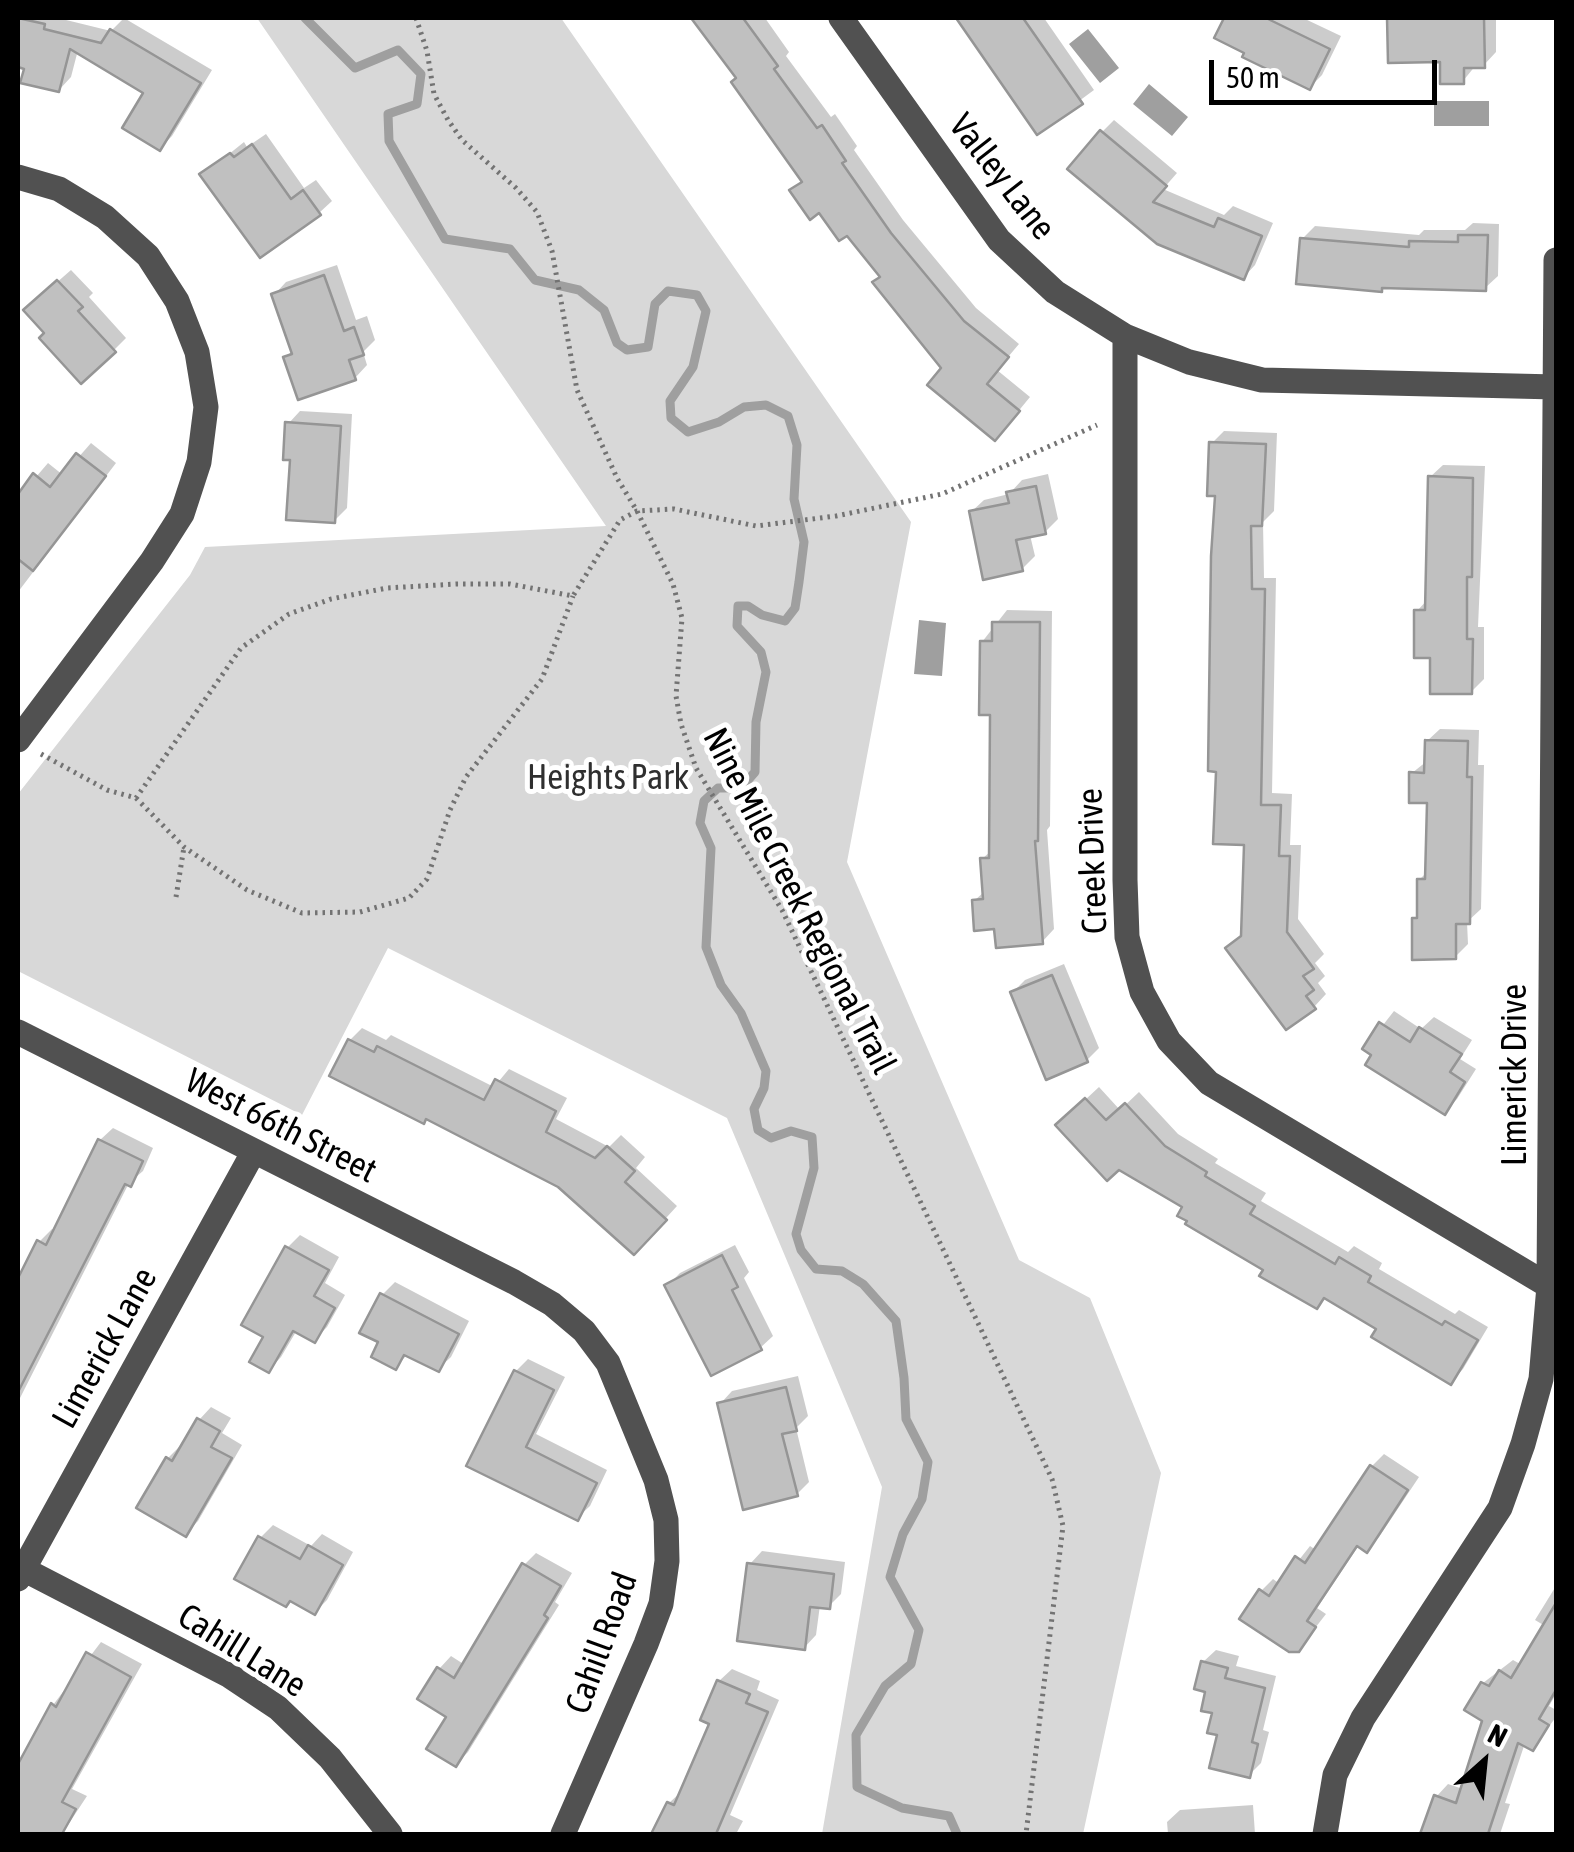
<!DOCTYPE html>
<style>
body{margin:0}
#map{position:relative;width:1574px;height:1852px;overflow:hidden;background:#fff;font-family:"Asap Condensed",sans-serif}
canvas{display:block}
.frame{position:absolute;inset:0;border:20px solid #000;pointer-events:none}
.north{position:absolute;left:1434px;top:1712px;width:100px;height:100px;-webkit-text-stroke:8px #fff;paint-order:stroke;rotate:27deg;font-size:28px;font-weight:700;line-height:40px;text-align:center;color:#000}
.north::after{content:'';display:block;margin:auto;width:35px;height:45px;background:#000;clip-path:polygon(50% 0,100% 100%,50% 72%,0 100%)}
.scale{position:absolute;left:1209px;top:60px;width:228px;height:45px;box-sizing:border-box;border:5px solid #000;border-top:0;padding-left:12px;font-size:30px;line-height:35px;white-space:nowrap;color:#000;-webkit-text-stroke:8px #fff;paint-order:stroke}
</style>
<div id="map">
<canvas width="1574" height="1852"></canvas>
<div class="frame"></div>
<div class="north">N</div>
<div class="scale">50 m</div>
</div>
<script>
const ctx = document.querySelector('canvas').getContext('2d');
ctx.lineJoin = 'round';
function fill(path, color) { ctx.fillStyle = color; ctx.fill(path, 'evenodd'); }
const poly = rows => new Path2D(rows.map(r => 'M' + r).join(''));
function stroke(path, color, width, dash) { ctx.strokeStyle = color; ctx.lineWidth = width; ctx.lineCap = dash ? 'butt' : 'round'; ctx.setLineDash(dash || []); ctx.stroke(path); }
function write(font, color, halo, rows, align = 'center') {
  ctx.font = font + ' "Asap Condensed",sans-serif'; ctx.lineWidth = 10; ctx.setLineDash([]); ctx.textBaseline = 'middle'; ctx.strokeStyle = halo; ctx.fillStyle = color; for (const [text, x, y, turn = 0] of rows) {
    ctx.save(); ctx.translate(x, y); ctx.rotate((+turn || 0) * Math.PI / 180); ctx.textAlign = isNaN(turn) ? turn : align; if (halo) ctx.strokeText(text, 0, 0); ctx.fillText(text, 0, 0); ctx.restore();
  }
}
fill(poly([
 [257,18,561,18,911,522,847,862,1019,1260,1090,1298,1161,1473,1083,1834,822,1834,882,1487,727,1118,388,948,302,1115,18,971,18,794,190,575,205,547,606,526]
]), '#d8d8d8');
fill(poly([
 [1088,29,1119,68,1100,83,1069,44],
 [1149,84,1188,117,1172,136,1133,104],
 [1434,101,1489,101,1489,126,1434,126],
 [919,620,946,623,942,676,914,674]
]), '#9f9f9f');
fill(poly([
 [18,18,58,18,111,31,124,18,212,70,172,136,160,148,146,92,78,50,71,77,59,90,27,67,18,64],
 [695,18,765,18,789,52,786,56,831,117,835,114,857,146,854,150,903,220,976,308,1019,344,997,370,1030,397,1007,425,945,368,882,276,847,233,793,191,803,180,739,78],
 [959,18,1044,18,1094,90,1037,132],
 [1227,18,1303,18,1341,36,1322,75,1310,87,1218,37],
 [1390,18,1496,18,1496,52,1484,65,1476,65,1463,81,1442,60],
 [1114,120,1177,173,1163,189,1224,215,1233,206,1273,223,1255,265,1243,278,1158,242,1102,132],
 [266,134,304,188,316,180,332,201,319,213,203,175,244,142,247,147],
 [1473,223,1499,224,1498,276,1485,288,1384,286,1381,289,1302,239,1315,226,1419,235,1424,230,1465,230],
 [337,265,356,320,367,316,375,340,363,352,367,365,355,378,286,357,293,350,274,295,286,282],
 [71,270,93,293,89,297,126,338,114,350,48,333,39,298],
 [300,411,352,414,347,508,334,521,288,424],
 [1224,431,1277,433,1274,511,1263,522,1264,578,1276,578,1272,793,1292,794,1290,845,1301,845,1298,919,1324,954,1315,963,1325,976,1318,983,1326,994,1314,1007,1228,948,1244,933,1247,843,1212,443],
 [91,443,116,463,18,592,18,498,48,463,63,475],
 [1443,465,1485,466,1478,627,1484,627,1484,679,1471,692,1433,656,1417,611,1428,599,1430,477],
 [1048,474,1058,519,1045,532,1030,535,1035,556,1022,569,971,512,984,500,1009,494,1022,480],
 [1007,610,1052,611,1050,826,1047,830,1054,929,1042,942,996,927,974,901,985,891,982,859,992,850,992,713,982,642],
 [1440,729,1479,730,1478,765,1484,765,1481,909,1467,922,1468,944,1455,957,1414,919,1419,914,1419,880,1428,871,1430,801,1412,773,1427,761,1427,741],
 [1064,964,1099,1048,1087,1060,1013,992,1025,980],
 [1394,1011,1421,1029,1434,1017,1472,1040,1460,1059,1476,1069,1457,1099,1444,1112,1365,1048],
 [362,1028,386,1040,391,1035,494,1087,509,1069,567,1098,556,1119,609,1147,621,1135,645,1157,636,1168,677,1206,646,1240,560,1185,350,1040],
 [1099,1087,1120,1110,1139,1092,1178,1134,1218,1159,1215,1163,1266,1193,1261,1201,1348,1252,1354,1246,1382,1263,1379,1269,1455,1314,1459,1310,1488,1327,1463,1369,1451,1382,1379,1328,1327,1296,1317,1306,1266,1269,1071,1113],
 [113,1128,153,1148,143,1171,129,1183,18,1402,18,1284,39,1242,52,1229,56,1232,100,1140],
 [300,1235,339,1257,325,1283,345,1295,327,1327,314,1340,297,1330,281,1357,269,1370,266,1336,287,1248],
 [735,1245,749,1272,744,1278,773,1336,760,1348,668,1285,680,1273],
 [395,1282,469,1321,451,1357,438,1369,408,1354,395,1367,381,1341,382,1295],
 [528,1359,565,1377,536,1434,607,1470,590,1506,577,1518,470,1465,516,1371],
 [798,1376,808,1416,796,1428,809,1482,797,1494,720,1404,732,1391],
 [211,1407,231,1418,222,1433,242,1445,198,1521,185,1534,168,1458,180,1446,183,1448,199,1420],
 [1384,1454,1419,1477,1379,1537,1367,1549,1359,1545,1317,1608,1326,1614,1298,1650,1261,1591,1273,1579,1280,1584,1310,1546,1316,1550,1372,1466],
 [273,1525,311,1546,322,1534,353,1552,327,1600,315,1612,260,1538],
 [762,1551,845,1562,841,1594,829,1606,820,1605,816,1635,804,1648,750,1564],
 [536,1553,572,1573,555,1602,559,1605,468,1752,456,1764,439,1669,451,1656,465,1665,524,1565],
 [1556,1586,1556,1694,1549,1706,1556,1710,1556,1717,1533,1748,1525,1743,1505,1803,1510,1804,1500,1834,1424,1833,1436,1797,1448,1784,1463,1789,1485,1720,1483,1683,1513,1660,1522,1665,1545,1626,1535,1620],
 [101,1642,142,1664,72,1789,87,1796,62,1834,44,1832,41,1834,18,1834,18,1758,22,1761,53,1705],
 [1216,1650,1239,1656,1236,1666,1276,1676,1263,1730,1269,1732,1261,1763,1249,1775,1220,1734,1203,1662],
 [732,1669,760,1681,757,1690,779,1700,730,1815,743,1821,736,1834,654,1834,669,1803,682,1791,712,1723,719,1681],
 [1253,1805,1255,1834,1168,1834,1167,1822,1180,1810]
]), '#0003');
stroke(poly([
 [305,18,355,68,398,50,421,74,417,104,388,114,389,141,445,239,510,249,535,280,579,290,604,310,617,343,627,350,648,347,655,304,668,291,697,295,706,311,693,367,670,401,671,418,688,432,719,422,744,407,766,405,788,416,797,445,794,499,804,542,799,582,795,608,785,621,762,615,748,606,738,606,737,626,761,652,766,672,756,722,755,772,741,788,718,788,704,801,700,823,711,848,706,947,721,985,741,1013,766,1071,764,1088,754,1109,758,1130,771,1138,791,1131,812,1137,814,1168,796,1234,801,1250,816,1269,842,1271,863,1284,896,1321,904,1378,906,1419,928,1462,922,1499,903,1534,890,1577,919,1630,911,1664,885,1686,856,1735,857,1787,902,1808,949,1816,957,1834]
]), '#9f9f9f', 9);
const building = poly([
 [18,18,45,24,44,29,101,43,110,29,201,83,160,151,122,128,143,93,70,49,59,92,20,83,24,69,18,67,18,18],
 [691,18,743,18,778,66,774,69,817,128,822,125,846,161,842,163,891,233,964,321,1009,357,987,384,1020,411,995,441,927,385,941,368,872,282,880,277,847,236,839,241,819,213,810,220,789,190,802,182,731,82,736,78,691,18],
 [956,18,1023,18,1083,104,1037,135,956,18],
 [1224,18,1266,18,1330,49,1310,90,1242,57,1244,53,1214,38,1224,18],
 [1387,18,1484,18,1485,68,1464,68,1464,84,1440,84,1440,62,1388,63,1387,18],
 [1100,130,1167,186,1153,202,1214,227,1218,218,1262,236,1244,280,1157,244,1067,169,1100,130],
 [252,144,291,199,303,190,321,215,260,258,199,174,230,153,234,157,252,144],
 [1458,235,1488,235,1486,291,1382,288,1382,292,1296,284,1300,238,1409,247,1409,241,1458,242,1458,235],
 [324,275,344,331,354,327,364,355,349,360,356,380,298,400,283,357,292,354,271,294,324,275],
 [57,280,83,307,78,311,116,352,81,384,39,338,44,333,23,310,57,280],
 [285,422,341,426,335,523,286,520,290,460,283,460,285,422],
 [1209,442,1266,444,1262,526,1251,526,1252,589,1265,589,1261,805,1281,805,1279,856,1290,856,1287,932,1314,969,1303,976,1314,990,1306,996,1316,1009,1286,1030,1225,948,1241,936,1244,845,1213,844,1216,772,1208,771,1211,556,1215,496,1207,496,1209,442],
 [76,453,106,476,33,571,18,559,18,494,33,473,50,487,76,453],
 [1428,476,1473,478,1472,577,1467,577,1467,639,1473,639,1472,694,1430,694,1430,658,1414,658,1414,610,1425,610,1428,476],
 [1036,486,1046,534,1016,540,1023,571,983,580,969,511,1009,503,1006,492,1036,486],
 [992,622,1040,622,1038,841,1035,841,1043,944,996,948,994,929,974,931,972,900,983,899,980,858,989,858,990,715,979,715,980,641,992,641,992,622],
 [1425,740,1468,741,1467,777,1472,777,1470,924,1456,924,1456,959,1412,960,1412,918,1417,918,1417,879,1425,879,1427,803,1409,803,1409,772,1424,773,1425,740],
 [1052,975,1088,1062,1046,1080,1010,992,1052,975],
 [1379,1022,1410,1042,1419,1027,1462,1054,1450,1072,1465,1082,1445,1115,1365,1065,1371,1055,1362,1049,1379,1022],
 [348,1039,374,1052,377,1046,484,1100,495,1079,556,1111,546,1132,595,1158,607,1146,635,1171,625,1182,667,1220,634,1255,558,1187,426,1119,424,1124,329,1076,348,1039],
 [1085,1098,1106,1120,1125,1103,1165,1146,1207,1172,1205,1176,1255,1206,1250,1214,1335,1264,1339,1257,1371,1276,1368,1282,1442,1325,1445,1321,1478,1340,1451,1385,1371,1337,1376,1329,1324,1298,1317,1309,1259,1276,1263,1270,1185,1224,1187,1221,1177,1216,1182,1207,1119,1170,1107,1181,1055,1125,1085,1098],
 [98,1139,143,1161,131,1187,125,1184,18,1392,18,1278,37,1240,46,1245,98,1139],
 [285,1246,329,1270,314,1296,335,1308,315,1343,293,1331,269,1373,249,1362,263,1337,241,1325,285,1246],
 [722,1255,738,1287,732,1290,762,1350,711,1376,664,1285,722,1255],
 [380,1293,459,1334,439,1372,404,1355,396,1370,371,1357,378,1342,359,1333,380,1293],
 [514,1370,554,1390,526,1447,597,1483,578,1521,466,1466,514,1370],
 [786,1387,797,1431,782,1434,798,1496,743,1510,717,1403,786,1387],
 [197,1418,220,1431,211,1447,232,1458,186,1537,136,1508,166,1457,172,1461,197,1418],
 [1370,1465,1408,1490,1367,1553,1357,1546,1307,1621,1316,1627,1299,1652,1289,1652,1239,1619,1259,1589,1269,1596,1295,1556,1305,1563,1370,1465],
 [258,1536,300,1559,308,1545,343,1565,315,1615,290,1601,286,1607,234,1579,258,1536],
 [522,1563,561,1586,544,1615,548,1618,456,1767,426,1749,446,1717,417,1699,437,1667,454,1678,522,1563],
 [747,1563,834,1574,830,1609,810,1607,805,1650,737,1641,747,1563],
 [1556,1603,1556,1690,1539,1719,1549,1725,1533,1751,1518,1743,1488,1834,1420,1834,1434,1795,1456,1803,1482,1721,1464,1710,1481,1682,1489,1686,1499,1670,1511,1678,1556,1603],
 [86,1652,131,1677,62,1802,76,1809,62,1834,18,1834,18,1764,51,1703,56,1707,86,1652],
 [1201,1661,1228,1668,1225,1678,1265,1688,1252,1742,1258,1744,1250,1778,1209,1768,1217,1735,1207,1733,1212,1713,1201,1711,1205,1692,1194,1689,1201,1661],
 [717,1680,750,1694,746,1703,768,1712,716,1834,651,1834,667,1802,674,1805,709,1724,700,1720,717,1680]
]);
fill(building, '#c0c0c0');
stroke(building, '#959595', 2.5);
stroke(poly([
 [416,18,427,51,434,94,448,120,462,140,516,188,537,212,552,251,577,390,617,478,637,511,673,584,682,618,676,696,681,724,696,768,782,910,1052,1479,1063,1526,1026,1834],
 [41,754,107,790,136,798,241,648,289,614,331,599,387,588,456,584,510,584,573,596,620,520,637,511,674,509,756,526,836,516,942,494,1097,425],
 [136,798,184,847,247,890,302,913,360,912,409,898,427,879,450,810,466,777,542,679,573,596],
 [176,897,184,847]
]), '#737373', 5, [2.5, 5]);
stroke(poly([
 [841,18,999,240,1055,292,1125,336,1189,362,1262,380,1556,387],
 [18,177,59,189,105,217,148,256,177,301,197,352,206,407,199,462,182,514,152,561,18,740],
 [1125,336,1125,880,1127,937,1142,992,1169,1041,1209,1083,1549,1286],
 [18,1032,514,1282,552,1304,584,1331,608,1363,656,1480,666,1520,667,1561,661,1604,646,1644,563,1834],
 [23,1569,230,1676,278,1708,330,1758,390,1834],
 [18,1579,254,1151],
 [1325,1834,1335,1775,1363,1718,1500,1508,1523,1444,1541,1379,1549,1286,1556,260]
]), '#515151', 25);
write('35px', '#000', '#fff', [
 ["Valley Lane",1002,177,52],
 ["Creek Drive",1093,861,-92],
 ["Nine Mile Creek Regional Trail",799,901,63],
 ["Limerick Drive",1515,1075,-90],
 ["West 66th Street",281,1126,27],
 ["Limerick Lane",105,1348,-61],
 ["Cahill Road",602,1643,-70],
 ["Cahill Lane",242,1651,32]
]);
write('35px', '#2f2f2f', '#fff', [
 ["Heights Park",608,778]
]);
</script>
